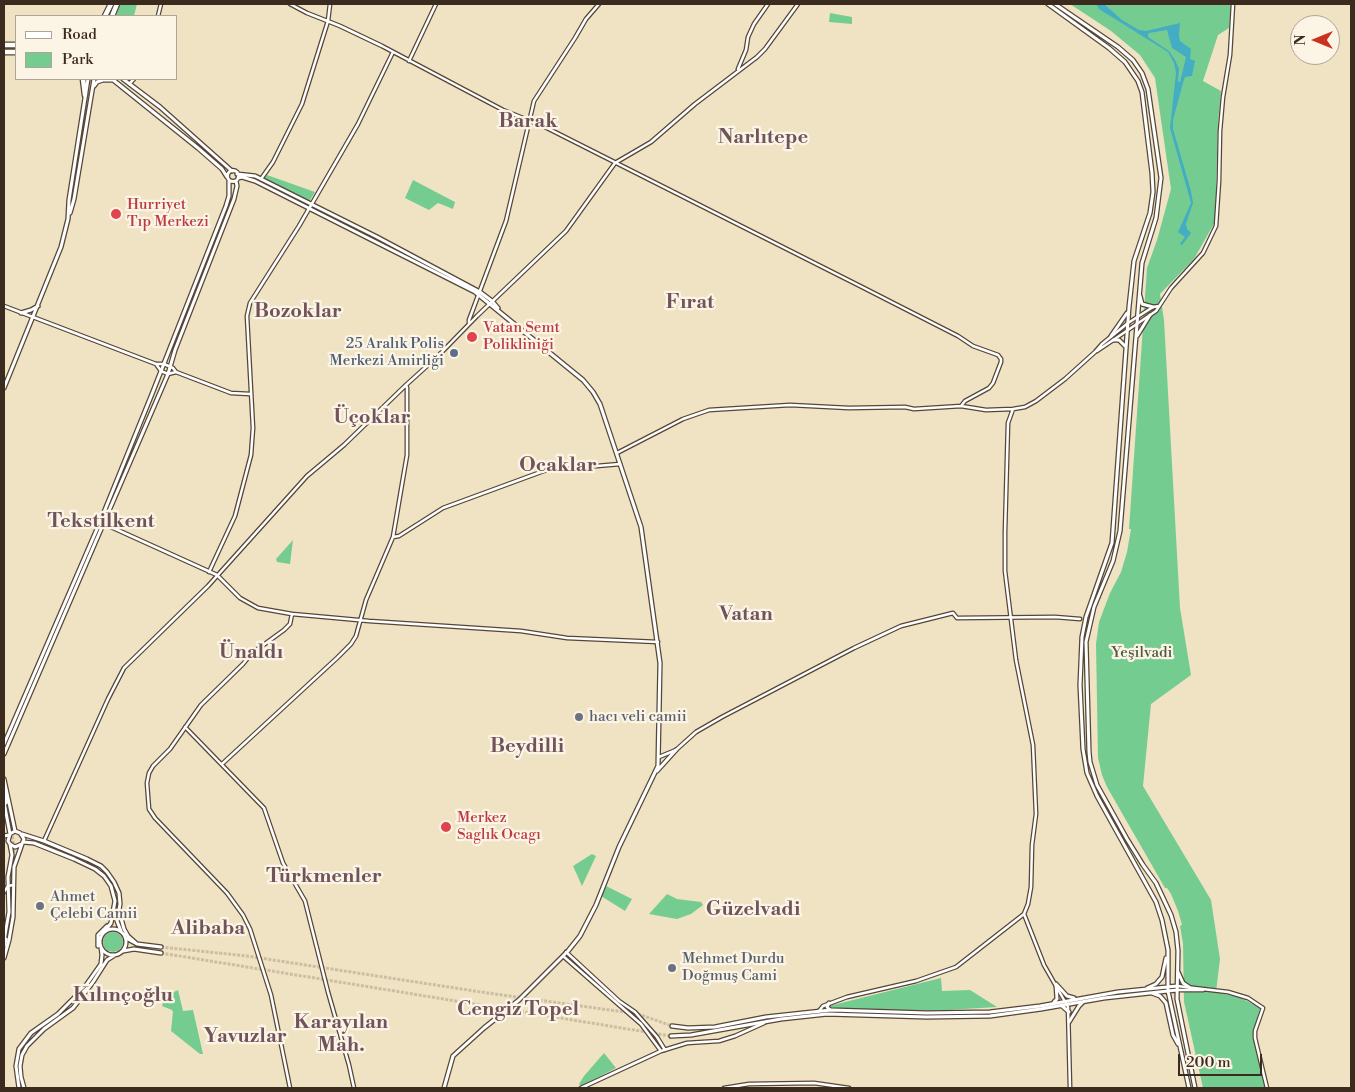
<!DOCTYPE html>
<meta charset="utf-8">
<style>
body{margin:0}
#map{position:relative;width:1355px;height:1092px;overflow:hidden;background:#efe3c4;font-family:"Libre Bodoni",serif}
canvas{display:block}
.frame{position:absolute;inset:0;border:5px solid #3b2a1e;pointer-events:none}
.legend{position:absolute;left:15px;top:15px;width:162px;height:65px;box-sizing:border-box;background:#fcf5e5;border:1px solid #afa495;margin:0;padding:6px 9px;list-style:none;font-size:15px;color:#3b2a1e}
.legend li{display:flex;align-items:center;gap:10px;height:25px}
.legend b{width:25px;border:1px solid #afa495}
.north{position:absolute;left:1290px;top:15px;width:50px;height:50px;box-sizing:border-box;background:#fcf5e5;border:1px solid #afa495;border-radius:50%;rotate:270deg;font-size:14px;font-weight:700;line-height:20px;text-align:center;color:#3b2a1e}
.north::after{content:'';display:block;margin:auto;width:18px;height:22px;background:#c8321e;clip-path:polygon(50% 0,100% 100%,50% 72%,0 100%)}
.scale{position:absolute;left:1178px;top:1054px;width:84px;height:22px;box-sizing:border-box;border:2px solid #3b2a1e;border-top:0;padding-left:6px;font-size:15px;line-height:18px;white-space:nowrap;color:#3b2a1e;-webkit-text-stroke:4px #fcf5e5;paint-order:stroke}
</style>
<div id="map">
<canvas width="1355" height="1092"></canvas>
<div class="frame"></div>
<ul class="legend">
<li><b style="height:6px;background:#fff"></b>Road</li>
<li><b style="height:14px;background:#75cc91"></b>Park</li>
</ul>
<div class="north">N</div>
<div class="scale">200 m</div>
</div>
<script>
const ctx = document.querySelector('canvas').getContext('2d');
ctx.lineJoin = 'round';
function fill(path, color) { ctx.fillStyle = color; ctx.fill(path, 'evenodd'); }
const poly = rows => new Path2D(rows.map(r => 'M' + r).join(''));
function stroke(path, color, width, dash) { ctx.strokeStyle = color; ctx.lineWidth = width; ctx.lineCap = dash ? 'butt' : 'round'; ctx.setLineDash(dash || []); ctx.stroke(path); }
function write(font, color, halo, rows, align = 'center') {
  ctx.font = font + ' "Libre Bodoni",serif'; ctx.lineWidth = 4.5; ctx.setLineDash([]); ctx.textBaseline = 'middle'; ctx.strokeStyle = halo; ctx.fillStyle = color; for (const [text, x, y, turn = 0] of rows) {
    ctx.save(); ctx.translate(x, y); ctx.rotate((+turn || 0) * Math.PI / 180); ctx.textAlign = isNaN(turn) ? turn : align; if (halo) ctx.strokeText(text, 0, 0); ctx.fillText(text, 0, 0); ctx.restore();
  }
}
fill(poly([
 [120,4,137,4,134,16,116,16],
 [1070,4,1231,4,1229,28,1218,35,1203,81,1221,91,1218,122,1215,222,1194,259,1160,294,1164,320,1180,608,1191,675,1151,704,1143,786,1211,900,1220,959,1216,992,1241,998,1260,1008,1253,1033,1266,1088,1203,1088,1184,1002,1183,944,1180,926,1182,925,1178,911,1171,894,1167,888,1165,888,1107,787,1102,775,1098,758,1096,644,1099,622,1110,593,1121,572,1127,552,1131,529,1129,529,1147,268,1157,240,1171,189,1155,78,1140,55,1111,31],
 [830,13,852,17,852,24,829,22],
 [267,175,315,192,309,202,263,179],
 [413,180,455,202,453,209,438,203,429,210,405,198],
 [293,540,290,564,277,562,276,559],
 [592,854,596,856,582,886,573,866],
 [606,886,632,899,625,911,601,896],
 [667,894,677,899,701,902,703,905,691,914,677,919,649,914],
 '103 942a10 10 0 1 1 20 0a10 10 0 1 1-20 0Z',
 [941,978,942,991,970,990,997,1007,931,1011,830,1008,829,1006],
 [178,990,183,1011,193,1010,203,1054,200,1054,171,1031,173,1012,172,1010,162,1006,164,1000,170,994],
 [604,1053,616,1068,581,1086,579,1084,584,1076]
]), '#75cc91');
fill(poly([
 [1096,4,1104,4,1122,20,1139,30,1146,31,1180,23,1179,35,1180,41,1191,49,1190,59,1195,61,1192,76,1185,77,1183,83,1173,120,1173,129,1191,191,1193,203,1186,224,1187,229,1191,233,1182,245,1180,244,1185,237,1178,232,1191,203,1170,128,1176,73,1174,63,1168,52,1099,9],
 [1167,30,1172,48,1186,57,1180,82,1178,81,1179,69,1175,60,1169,51,1148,37,1148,34,1149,33]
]), '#44adc3');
stroke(poly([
 [8,929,14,849,11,826],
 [161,947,247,956,481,992,638,1014,672,1026],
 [161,953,671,1036]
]), '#cbbea3', 3, [3, 1.5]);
const minor = poly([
 [290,4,307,13,340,26,382,46,503,110,545,127,862,287,958,336,973,346,998,355,1001,359,1001,362,993,383,989,388,965,401,961,406],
 [158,16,161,4],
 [409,61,436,4],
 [738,69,746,50,748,37,754,24,768,4],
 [130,83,134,79],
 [261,179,273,162,302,104,328,21,330,4],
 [4,306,156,364,164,364,173,368,176,372],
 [469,324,469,320,506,221,534,101,575,38,586,19,599,4],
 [1097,351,1156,311,1171,288,1203,253,1216,226,1219,181,1220,131,1223,97,1230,55,1233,4],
 [156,364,161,371,168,374,176,372,231,393,250,394],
 [617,453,683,419,709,410,790,405,849,408,905,407,914,409,961,406,986,410,1013,409,1025,407,1036,401,1065,379,1095,352,1102,344,1128,323,1153,307,1159,306],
 [100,522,217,575,240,598,258,608,292,614,369,621,521,631,567,638,658,642],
 [393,537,399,536,443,508,560,465,597,466,620,464],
 [209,572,235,516,251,455,253,428,247,316,250,303,299,226,358,124,393,52],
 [185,727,264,808,283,863,305,901,328,992,349,1065,354,1088],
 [659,757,676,750,696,732,722,717,854,648,901,626,953,613,957,618,1055,617,1080,619],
 [222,764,337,658,351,644,356,636,366,600,393,537,407,455,407,388,406,385],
 [44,841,108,699,124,668,208,586,307,476,344,445,406,385,438,356,477,316,566,231,615,163,651,142,695,104,757,57,765,49,798,4],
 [4,892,8,886,13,885],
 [1024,914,1044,965,1068,1007,1070,1088],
 [566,952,619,1001,635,1012,657,1037,665,1050],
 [563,956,641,1024,661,1051],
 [1177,986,1228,992,1248,998,1263,1008,1255,1031,1255,1038,1267,1088],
 [1177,990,1203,990],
 [819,1011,823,1006,847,997,916,981,956,967,1024,914,1028,904,1031,887,1032,845,1036,814,1033,745,1016,660,1005,571,1005,532,1008,423,1013,409],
 [290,1088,271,995,250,929,243,915,227,893,155,818,149,809,147,783,149,773,153,766,170,749,201,705,243,664,251,654,284,630,290,624,292,614],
 [581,1088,661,1051,687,1043,719,1041,735,1036,764,1023],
 [724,1088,749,1084,814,1083,849,1088]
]);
const major = poly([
 [1048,4,1109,48,1125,62,1138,81,1142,92,1152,173,1153,192,1150,213,1134,261,1129,307,1112,543,1086,617,1082,637,1080,685,1083,749,1087,773,1097,796,1156,902,1162,920,1168,950,1168,991,1189,1088],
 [1055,4,1118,47,1133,60,1142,73,1148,89,1161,178,1156,218,1142,263,1120,531,1113,561,1094,607,1086,642,1089,752,1090,762,1097,785,1127,839,1143,865,1156,883,1171,915,1176,932,1178,951,1177,999,1195,1088],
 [112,79,198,148,222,169,227,177],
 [123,79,160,107,232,171],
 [94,86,97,82,103,80,113,80],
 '227.5 176a5.5 5.5 0 1 1 11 0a5.5 5.5 0 1 1-11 0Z',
 [237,174,255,176,377,237,480,292,492,301,498,308],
 [238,178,242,177,255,181,475,292,583,380,593,392,600,404,641,527,660,663,658,766,619,847,596,905,580,936,568,951,519,1000,484,1028,453,1056,444,1088],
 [70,213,74,199,94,79],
 [1140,296,1142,304,1153,307],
 [21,313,31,310,38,306],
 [1111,336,1127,313],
 [1137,336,1150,315],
 [1113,340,1119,340,1125,346],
 [4,388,61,247,68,219,69,200,88,79],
 [4,744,100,522,152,394,226,206,229,196,229,181],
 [4,754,168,374,175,350,234,199,237,186,236,181],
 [657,771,676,750],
 [4,779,15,831],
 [4,791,6,803],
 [4,802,10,834,8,841,10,844,15,847,22,844,24,839,20,833,15,831,10,834],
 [22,834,44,841,87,859,101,866,107,872,114,882,119,893,120,904,117,921,121,931],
 [4,836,9,835],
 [23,842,34,843,74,859,95,869,104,876,111,886,115,901,111,923,105,931],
 [119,911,124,929,128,936,137,944],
 '100 942a13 13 0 1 1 26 0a13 13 0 1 1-26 0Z',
 [126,938,137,944,161,947],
 [4,941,9,912,8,877,12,855,10,844],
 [4,946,6,939],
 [98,946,98,935,107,926],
 [123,951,134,949,161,953],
 [4,958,9,940,13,917,14,867,22,844],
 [1178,972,1183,983,1189,987],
 [1056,984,1067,996,1074,998],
 [1147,988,1156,984,1162,977,1166,958],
 [1152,993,1160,996,1166,1003,1173,1035,1178,1044],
 [1054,1002,1057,999,1056,984],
 [829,1003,827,1007,830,1010],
 [1062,1006,1069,1012],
 [1069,1022,1079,1006,1083,1002],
 [672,1026,688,1028,715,1027,766,1017,831,1010,927,1013,990,1012,1040,1006,1118,992,1177,986],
 [671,1036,691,1035,781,1019,827,1014,927,1017,990,1016,1041,1009,1104,998,1177,990],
 [19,1088,16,1066,19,1049,31,1033,58,1014,84,988,101,964,102,955,101,947],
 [24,1088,21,1077,20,1066,22,1055,27,1046,44,1029,73,1008,93,982,107,960,115,955]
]);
const highway = poly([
 [105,16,111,4],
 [112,16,117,4],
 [4,45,16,45],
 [4,52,16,52],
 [83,79,85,95]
]);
stroke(minor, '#564637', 5);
stroke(major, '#564637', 5.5);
stroke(highway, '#564637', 7);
stroke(minor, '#fff', 2.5);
stroke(major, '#fff', 3);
stroke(highway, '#fff', 4.5);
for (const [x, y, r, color] of [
 [116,214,6,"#e0444e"],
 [472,337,6,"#e0444e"],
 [454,353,5,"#5c6f8a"],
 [579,717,5,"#6b7280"],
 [446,827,6,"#e0444e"],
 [40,906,5,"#6b7280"],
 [672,968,5,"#6b7280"]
]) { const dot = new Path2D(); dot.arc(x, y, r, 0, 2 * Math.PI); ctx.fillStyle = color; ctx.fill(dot); stroke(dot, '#fcf5e5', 2); }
write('15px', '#be3a42', '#fcf5e5', [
 ["Hurriyet",127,205],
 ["Tıp Merkezi",127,222],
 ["Vatan Semt",483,328],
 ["Polikliniği",483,345],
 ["Merkez",457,818],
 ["Saglık Ocagı",457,835]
], 'left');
write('15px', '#4e5e75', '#fcf5e5', [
 ["25 Aralık Polis",444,344],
 ["Merkezi Amirliği",444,361]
], 'right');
write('15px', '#4c5b40', '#fcf5e5', [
 ["Yeşilvadi",1142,653]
]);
write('15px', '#5b616d', '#fcf5e5', [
 ["hacı veli camii",589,717],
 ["Ahmet",50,897],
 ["Çelebi Camii",50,914],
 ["Mehmet Durdu",682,959],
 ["Doğmuş Cami",682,976]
], 'left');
write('bold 20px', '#71535c', '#fcf5e5', [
 ["Barak",528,122],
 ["Narlıtepe",763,138],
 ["Fırat",690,303],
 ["Bozoklar",298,312],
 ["Üçoklar",372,418],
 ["Ocaklar",558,466],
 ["Tekstilkent",101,522],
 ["Vatan",746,615],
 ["Ünaldı",251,653],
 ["Beydilli",527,747],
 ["Türkmenler",324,877],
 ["Güzelvadi",753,910],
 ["Alibaba",208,929],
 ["Kılınçoğlu",123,996],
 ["Cengiz Topel",518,1010],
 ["Karayılan",341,1023],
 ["Mah.",341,1046],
 ["Yavuzlar",245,1037]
]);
</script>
